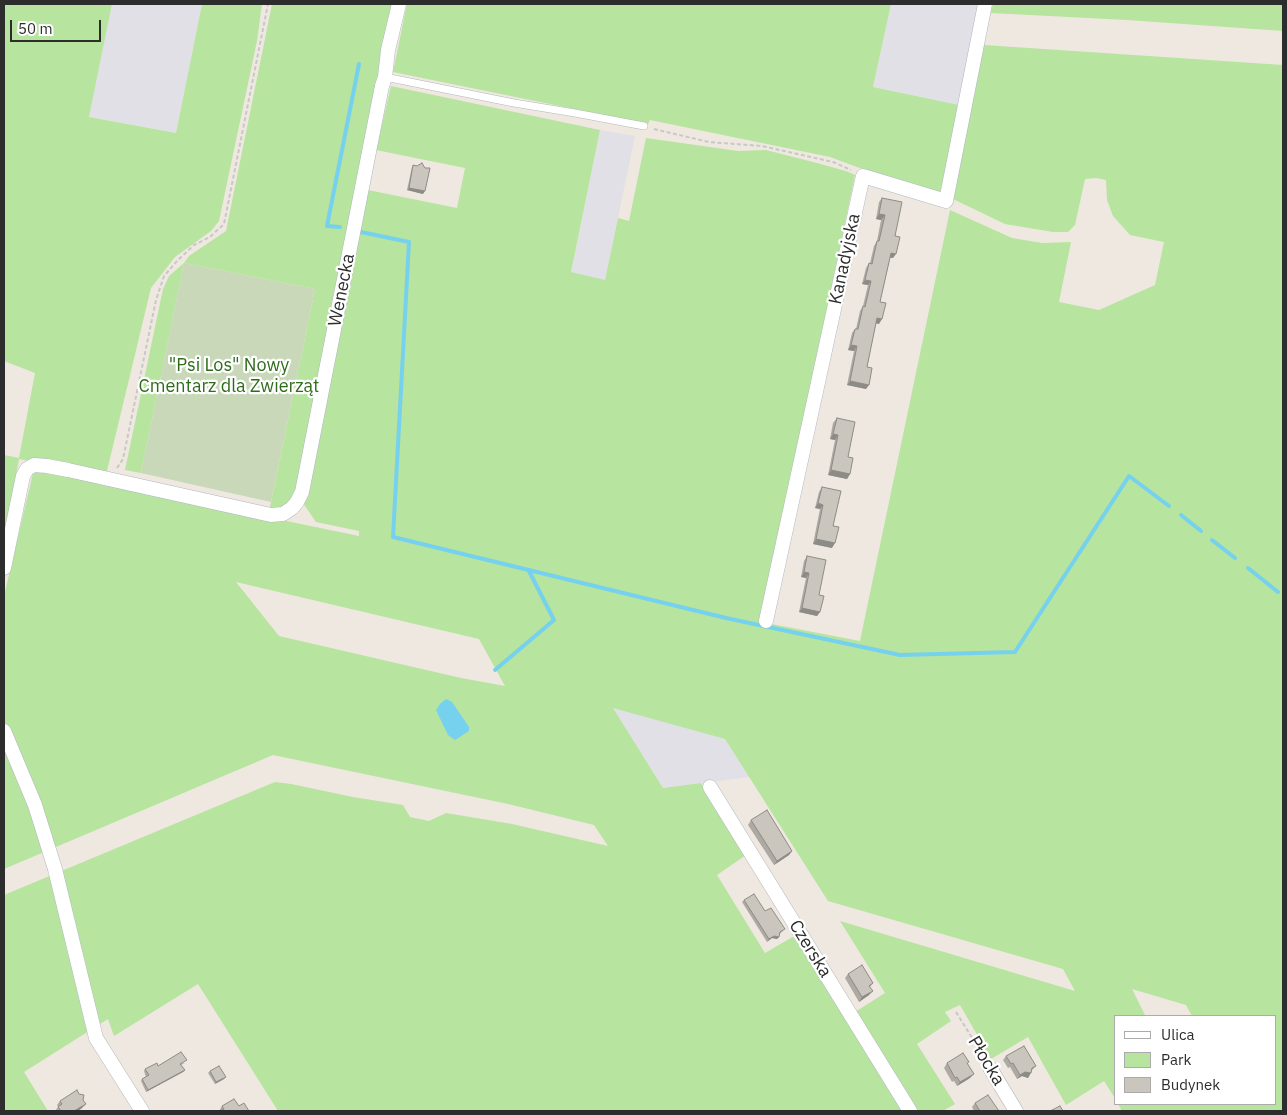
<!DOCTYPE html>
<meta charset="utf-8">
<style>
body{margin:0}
#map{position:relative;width:1287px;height:1115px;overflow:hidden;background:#eee8e0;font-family:"IBM Plex Sans",sans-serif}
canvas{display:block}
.frame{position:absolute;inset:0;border:5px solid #2d2d2d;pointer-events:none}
.legend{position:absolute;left:1114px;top:1015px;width:162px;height:90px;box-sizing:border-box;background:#fff;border:1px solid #ababab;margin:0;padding:6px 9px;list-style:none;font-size:15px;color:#2d2d2d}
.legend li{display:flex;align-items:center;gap:10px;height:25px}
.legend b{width:25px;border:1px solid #ababab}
.scale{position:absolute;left:10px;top:20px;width:91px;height:22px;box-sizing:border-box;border:2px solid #2d2d2d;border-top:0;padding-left:6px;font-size:15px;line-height:18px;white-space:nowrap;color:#2d2d2d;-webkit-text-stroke:4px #fff;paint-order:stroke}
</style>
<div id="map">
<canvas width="1287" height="1115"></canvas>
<div class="frame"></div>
<ul class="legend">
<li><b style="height:6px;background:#fff"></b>Ulica</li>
<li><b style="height:14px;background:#b7e49e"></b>Park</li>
<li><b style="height:14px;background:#cac6be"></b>Budynek</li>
</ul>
<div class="scale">50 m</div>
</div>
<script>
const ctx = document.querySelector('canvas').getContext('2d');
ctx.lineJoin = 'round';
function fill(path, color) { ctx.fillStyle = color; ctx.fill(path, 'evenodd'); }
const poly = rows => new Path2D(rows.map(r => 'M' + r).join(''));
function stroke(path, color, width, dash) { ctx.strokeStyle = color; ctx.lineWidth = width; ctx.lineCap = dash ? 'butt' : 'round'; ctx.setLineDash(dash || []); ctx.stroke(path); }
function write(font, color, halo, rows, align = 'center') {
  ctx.font = font + ' "IBM Plex Sans",sans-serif'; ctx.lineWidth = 4.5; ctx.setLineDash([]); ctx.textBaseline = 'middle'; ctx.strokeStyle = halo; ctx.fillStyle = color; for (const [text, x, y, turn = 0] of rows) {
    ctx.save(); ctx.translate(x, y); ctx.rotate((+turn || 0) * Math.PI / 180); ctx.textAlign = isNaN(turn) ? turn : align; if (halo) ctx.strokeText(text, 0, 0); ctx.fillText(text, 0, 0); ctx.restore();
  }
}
fill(poly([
 [112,4,202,4,176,133,89,117],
 [891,4,981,4,959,105,873,87],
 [600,130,635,136,605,280,571,273],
 [612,707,725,739,750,777,663,788]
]), '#e2e0e7');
fill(poly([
 [4,4,112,4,89,117,176,133,202,4,262,4,257,41,219,221,211,231,175,257,151,288,106,475,19,459,4,541,4,455,19,458,35,373,4,361],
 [272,4,396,4,296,496,290,506,269,512,315,289,184,263,141,473,125,470,163,289,169,276,184,263,189,256,226,231],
 [407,4,891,4,873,87,959,105,940,193,857,167,830,157,650,120,648,124,393,72],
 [993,4,1283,4,1283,31,1127,20,991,13],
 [984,45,1283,65,1283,1111,1122,1111,1118,1104,1276,1104,1276,1016,1192,1016,1186,1005,1132,989,1145,1015,1150,1016,1116,1016,1116,1100,1104,1081,1066,1105,1028,1037,991,1059,960,1005,945,1012,951,1021,917,1044,955,1104,943,1111,918,1111,855,1012,885,993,840,921,1075,991,1063,969,828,901,725,739,613,708,663,788,701,783,746,855,717,875,765,953,796,935,906,1111,278,1111,198,984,114,1036,108,1019,24,1072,48,1111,4,1111,4,895,275,782,291,784,353,797,403,805,410,817,429,821,446,813,512,824,608,846,594,825,508,804,273,755,4,869,4,596,34,469,359,536,359,531,316,522,303,503,368,190,457,208,465,168,376,150,391,86,600,130,571,272,605,280,618,218,629,221,646,138,738,151,766,150,817,163,846,171,855,175,761,622,860,641,950,210,1012,238,1042,243,1071,242,1059,302,1099,310,1155,285,1164,242,1130,235,1113,216,1107,200,1106,180,1096,178,1085,179,1075,225,1068,232,1053,232,1005,224,953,199],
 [236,582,479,639,505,686,461,678,279,636]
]), '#b7e49e');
fill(poly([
 [184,263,315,289,271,502,141,473]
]), '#c8d8b8');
fill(poly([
 [446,699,452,702,469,727,469,731,455,740,448,735,436,710,440,704]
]), '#75d1ee');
stroke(poly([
 [340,227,327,226,359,64],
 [356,231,409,242,393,537,726,618,900,655,1015,652,1129,476,1169,506],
 [1181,515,1201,531],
 [1212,540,1235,558],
 [1248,568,1278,592],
 [495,670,554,620,529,571]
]), '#75d1ee', 4);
const service = poly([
 [385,77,514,103,575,113,644,126]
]);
const minor = poly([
 [4,568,23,476,27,469,34,465,47,466,68,470,271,515,283,514,292,508,297,502,302,492,382,86,385,77,388,50,399,4],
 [766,621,863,176,946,201,985,4],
 [4,731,35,805,55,869,96,1038,142,1111],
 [710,787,910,1111],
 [990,1068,1016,1111]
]);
stroke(service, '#b3b7c0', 8);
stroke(minor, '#b3b7c0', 15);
stroke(poly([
 [654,129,709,142,762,146,833,162,851,170],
 [117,468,123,459,156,300,164,276,178,260,194,245,210,237,224,224,268,4],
 [956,1012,984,1057]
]), '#c8c8c8', 2, [4, 2.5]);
stroke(service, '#fff', 7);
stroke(minor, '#fff', 14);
fill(poly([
 [413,165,423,194,407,190,412,167],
 [882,198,895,236,893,258,890,258,880,302,879,324,876,323,867,367,866,389,847,385,854,351,848,350,852,333,855,329,856,329,860,311,863,306,868,285,862,284,866,268,869,263,870,263,874,246,877,241,881,220,876,219,879,202],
 [837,418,848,457,850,474,847,479,828,475,835,440,830,439,833,423],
 [822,487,833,526,832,548,813,544,820,509,815,508,819,492],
 [807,556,819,595,820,612,817,616,799,612,806,578,801,577,804,561],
 [751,820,792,851,789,855,774,865,748,825],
 [744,900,765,911,783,931,779,934,779,937,777,939,772,938,767,942,742,902],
 [848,974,873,983,870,987,869,995,859,1002,845,978],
 [1006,1056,1036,1066,1031,1071,1028,1078,1022,1076,1017,1079,1010,1067,1008,1068,1003,1060],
 [185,1063,181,1065,185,1070,183,1072,146,1092,141,1081,142,1079,146,1077,144,1071,145,1069,158,1066],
 [947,1063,968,1064,970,1078,957,1086,954,1081,952,1082,944,1068],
 [210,1071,224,1079,215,1084,208,1073],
 [83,1100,82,1108,78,1111,55,1111,58,1107,57,1105,60,1101],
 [975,1103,999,1111,974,1111,972,1107],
 [222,1106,239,1106,249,1111,219,1111]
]), '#aeaaa3');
fill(poly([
 [409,188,425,191,423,194,407,190],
 [879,214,885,215,881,220,876,219],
 [891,253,896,254,893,258,888,257],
 [865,280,871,281,868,285,862,284],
 [877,318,882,319,879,324,874,323],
 [851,345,857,346,854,351,848,350],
 [850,381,869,385,866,389,847,385],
 [833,434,838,435,835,440,830,439],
 [831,470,850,474,847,479,828,475],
 [818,503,823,505,820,509,815,508],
 [816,539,835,543,832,548,813,544],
 [804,572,809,573,806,578,801,577],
 [802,608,820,612,817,616,799,612],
 [792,851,789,855,774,865,777,861],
 [774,936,779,937,777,939,772,938,767,942,769,939],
 [873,991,869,995,859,1002,862,997],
 [185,1070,183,1072,146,1092,148,1090],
 [1025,1072,1031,1073,1028,1078,1022,1076,1017,1079,1020,1075],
 [974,1074,970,1078,957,1086,960,1082],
 [226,1077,224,1079,215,1084,216,1082],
 [86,1104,82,1108,78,1111,74,1111]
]), '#8d8b85');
const building = poly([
 [422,163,425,168,430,168,425,191,409,188,413,165,417,166,422,163],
 [882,198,902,202,895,236,900,237,896,254,891,253,882,293,880,302,886,303,882,319,877,318,867,367,872,368,869,385,850,381,857,346,851,345,855,329,858,329,863,306,865,307,871,281,865,280,869,263,872,264,877,241,879,241,885,215,879,214,882,198],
 [837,418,855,422,848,457,853,458,850,474,831,470,838,435,833,434,837,418],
 [822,487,841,491,833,526,839,527,835,543,816,539,823,505,818,503,822,487],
 [807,556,826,560,819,595,824,596,820,612,802,608,809,573,804,572,807,556],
 [767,810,792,851,777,861,751,820,767,810],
 [754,894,765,911,771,908,785,929,780,932,779,937,774,936,769,939,744,900,754,894],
 [862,965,873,983,869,986,873,991,862,997,848,974,862,965],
 [1024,1046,1036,1066,1032,1068,1031,1073,1025,1072,1020,1075,1013,1063,1011,1064,1006,1056,1024,1046],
 [181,1052,187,1060,180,1064,185,1070,148,1090,142,1079,149,1075,145,1069,157,1063,158,1066,181,1052],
 [963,1053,969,1062,967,1063,974,1074,960,1082,957,1077,955,1078,947,1063,963,1053],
 [219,1066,226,1077,216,1082,210,1071,219,1066],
 [77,1090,79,1094,84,1095,83,1100,86,1104,74,1111,61,1111,58,1107,62,1104,60,1101,77,1090],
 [988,1095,999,1111,980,1111,975,1103,988,1095],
 [234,1099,239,1106,244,1103,249,1111,220,1111,224,1109,222,1106,234,1099],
 [1060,1106,1063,1111,1050,1111,1060,1106]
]);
fill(building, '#cac6be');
stroke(building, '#8d8b85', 1);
write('18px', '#2d2d2d', '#fff', [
 ["Kanadyjska",845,259,-78],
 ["Wenecka",342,290,-79],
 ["Czerska",810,949,58],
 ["Płocka",986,1061,59]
]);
write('18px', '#2e6c1c', '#fff', [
 ["\"Psi Los\" Nowy",229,366],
 ["Cmentarz dla Zwierząt",229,387]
]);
</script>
